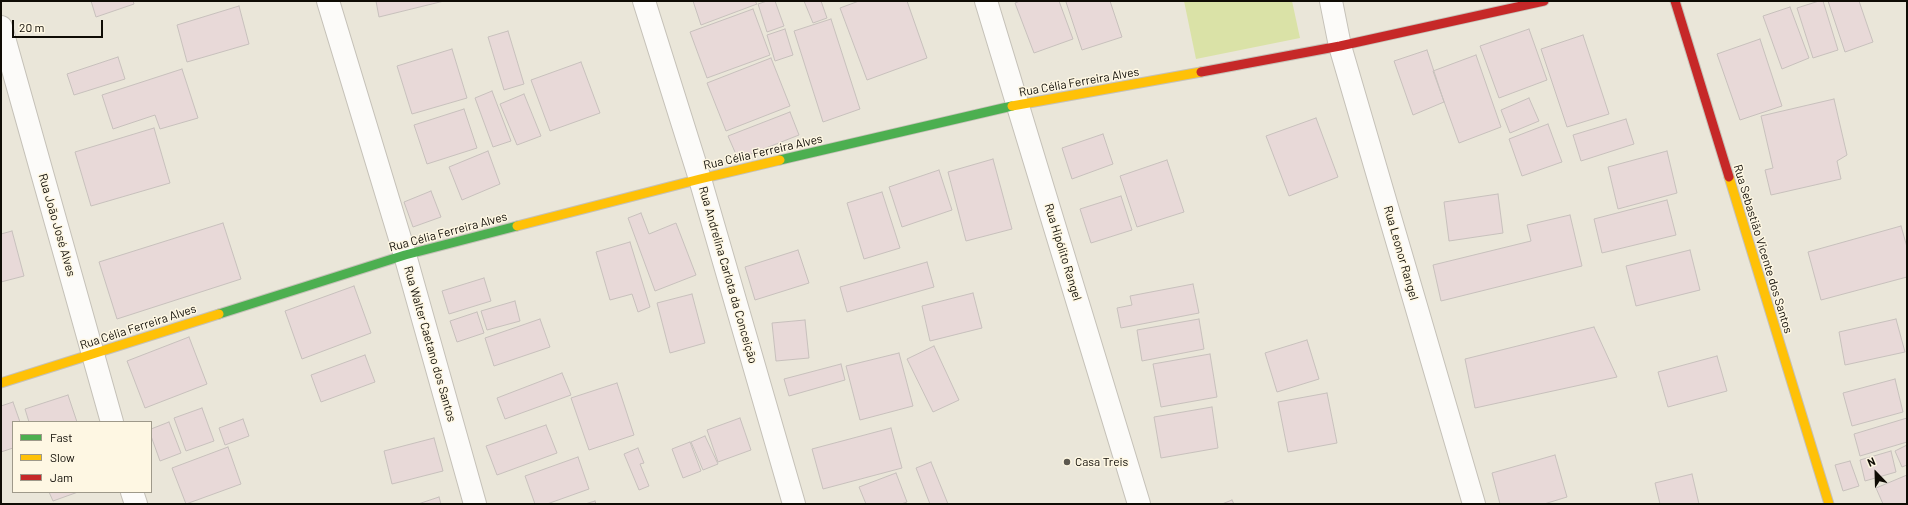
<!DOCTYPE html>
<meta charset="utf-8">
<style>
body{margin:0}
#map{position:relative;width:1908px;height:505px;overflow:hidden;background:#eae6d9;font-family:Barlow,sans-serif}
canvas{display:block}
.frame{position:absolute;inset:0;border:2px solid #0f0c05;pointer-events:none}
.legend{position:absolute;left:12px;top:421px;width:140px;height:72px;box-sizing:border-box;background:#fef7e3;border:1px solid #9e998a;margin:0;padding:5px 7px;list-style:none;font-size:12px;color:#0f0c05}
.legend li{display:flex;align-items:center;gap:8px;height:20px}
.legend b{width:20px;border:1px solid #9e998a}
.north{position:absolute;left:1856px;top:453px;width:40px;height:40px;-webkit-text-stroke:3px #fef7e3;paint-order:stroke;rotate:337deg;font-size:11px;font-weight:700;line-height:16px;text-align:center;color:#0f0c05}
.north::after{content:'';display:block;margin:auto;width:14px;height:18px;background:#0f0c05;clip-path:polygon(50% 0,100% 100%,50% 72%,0 100%)}
.scale{position:absolute;left:12px;top:20px;width:91px;height:18px;box-sizing:border-box;border:2px solid #0f0c05;border-top:0;padding-left:5px;font-size:12px;line-height:14px;white-space:nowrap;color:#0f0c05;-webkit-text-stroke:3px #fef7e3;paint-order:stroke}
</style>
<div id="map">
<canvas width="1908" height="505"></canvas>
<div class="frame"></div>
<ul class="legend">
<li><b style="height:5px;background:#4caf50"></b>Fast</li>
<li><b style="height:5px;background:#ffc107"></b>Slow</li>
<li><b style="height:5px;background:#c62828"></b>Jam</li>
</ul>
<div class="north">N</div>
<div class="scale">20 m</div>
</div>
<script>
const ctx = document.querySelector('canvas').getContext('2d');
ctx.lineJoin = 'round';
function fill(path, color) { ctx.fillStyle = color; ctx.fill(path, 'evenodd'); }
const poly = rows => new Path2D(rows.map(r => 'M' + r).join(''));
function stroke(path, color, width, dash) { ctx.strokeStyle = color; ctx.lineWidth = width; ctx.lineCap = dash ? 'butt' : 'round'; ctx.setLineDash(dash || []); ctx.stroke(path); }
function write(font, color, halo, rows, align = 'center') {
  ctx.font = font + ' Barlow,sans-serif'; ctx.lineWidth = 3; ctx.setLineDash([]); ctx.textBaseline = 'middle'; ctx.strokeStyle = halo; ctx.fillStyle = color; for (const [text, x, y, turn = 0] of rows) {
    ctx.save(); ctx.translate(x, y); ctx.rotate((+turn || 0) * Math.PI / 180); ctx.textAlign = isNaN(turn) ? turn : align; if (halo) ctx.strokeText(text, 0, 0); ctx.fillText(text, 0, 0); ctx.restore();
  }
}
fill(poly([
 [1184,1,1292,1,1300,38,1196,59]
]), '#dae2a7');
const building = poly([
 [91,1,133,1,134,4,96,17,91,1],
 [376,1,444,1,379,17,376,1],
 [693,1,755,1,757,4,701,25,693,1],
 [767,1,775,1,784,26,767,32,758,4,767,1],
 [804,1,821,1,827,18,813,23,804,1],
 [859,1,907,1,927,58,867,80,840,8,859,1],
 [1020,1,1059,1,1073,39,1034,53,1015,3,1020,1],
 [1069,1,1110,1,1122,37,1082,50,1066,2,1069,1],
 [1819,1,1823,1,1838,50,1813,58,1797,8,1819,1],
 [1828,1,1859,1,1873,42,1845,52,1828,1],
 [239,6,249,44,187,62,177,25,239,6],
 [1790,7,1809,58,1782,69,1763,16,1790,7],
 [753,9,770,55,707,78,690,32,753,9],
 [831,19,860,109,823,122,794,31,831,19],
 [785,29,793,55,775,61,767,35,785,29],
 [1529,29,1547,80,1499,98,1480,46,1529,29],
 [508,31,524,84,504,90,488,37,508,31],
 [1583,35,1609,114,1567,127,1541,49,1583,35],
 [1760,39,1782,106,1740,120,1717,54,1760,39],
 [452,49,467,98,412,114,397,66,452,49],
 [1427,50,1444,102,1413,115,1394,61,1427,50],
 [1476,55,1501,127,1459,143,1433,71,1476,55],
 [118,57,125,79,74,95,67,74,118,57],
 [771,58,790,106,726,131,707,83,771,58],
 [581,62,600,113,550,131,531,80,581,62],
 [182,69,198,118,160,129,155,115,113,129,102,95,182,69],
 [492,91,511,141,493,147,475,98,492,91],
 [524,94,541,136,517,145,500,104,524,94],
 [1529,98,1539,121,1510,133,1501,110,1529,98],
 [1834,99,1847,155,1837,161,1841,179,1771,195,1765,170,1773,168,1761,116,1834,99],
 [464,109,477,148,427,164,414,125,464,109],
 [790,112,799,135,738,159,728,136,790,112],
 [1316,118,1338,177,1289,196,1266,136,1316,118],
 [1626,119,1634,144,1581,161,1573,135,1626,119],
 [1548,124,1562,162,1522,176,1509,139,1548,124],
 [154,128,170,183,91,206,75,152,154,128],
 [1103,134,1113,164,1072,179,1062,148,1103,134],
 [488,151,500,184,462,200,449,167,488,151],
 [1667,151,1677,193,1618,209,1608,167,1667,151],
 [993,159,1012,229,966,241,948,172,993,159],
 [1167,160,1184,212,1137,227,1120,176,1167,160],
 [939,170,952,210,902,227,889,187,939,170],
 [431,191,441,217,413,227,404,202,431,191],
 [882,192,900,248,864,259,847,203,882,192],
 [1498,194,1503,233,1449,241,1444,202,1498,194],
 [1121,196,1132,230,1091,243,1080,209,1121,196],
 [1667,200,1676,235,1602,253,1594,219,1667,200],
 [641,213,649,234,676,223,696,275,655,291,628,218,641,213],
 [1570,215,1582,266,1441,301,1433,265,1531,241,1527,225,1570,215],
 [223,223,241,279,117,319,99,262,223,223],
 [1901,226,1907,247,1907,277,1821,300,1808,252,1901,226],
 [12,231,24,276,1,282,1,234,12,231],
 [630,242,650,307,638,312,632,294,610,300,596,252,630,242],
 [798,250,809,283,755,300,745,267,798,250],
 [1690,250,1700,290,1636,306,1626,266,1690,250],
 [927,262,934,287,847,312,840,287,927,262],
 [484,278,491,301,449,314,442,291,484,278],
 [1193,284,1199,313,1121,328,1117,308,1132,305,1130,296,1193,284],
 [354,286,371,333,302,359,285,311,354,286],
 [973,293,982,328,930,341,922,306,973,293],
 [692,294,705,343,670,353,657,303,692,294],
 [515,301,520,321,487,330,481,311,515,301],
 [477,312,484,333,457,342,450,321,477,312],
 [540,319,550,347,494,366,485,338,540,319],
 [1199,319,1204,349,1142,361,1137,330,1199,319],
 [1896,319,1905,352,1845,365,1839,332,1896,319],
 [805,320,809,358,776,361,772,323,805,320],
 [1594,327,1617,377,1475,408,1465,359,1594,327],
 [189,337,207,384,145,408,127,361,189,337],
 [1307,340,1319,379,1277,392,1265,353,1307,340],
 [934,346,959,400,933,412,907,359,934,346],
 [899,353,913,406,860,420,846,366,899,353],
 [1210,354,1217,397,1161,407,1153,364,1210,354],
 [365,355,375,382,321,402,311,375,365,355],
 [1717,356,1727,391,1668,407,1658,372,1717,356],
 [841,364,845,380,789,396,784,379,841,364],
 [562,373,571,395,505,419,497,398,562,373],
 [1895,379,1903,412,1852,426,1843,393,1895,379],
 [617,383,634,435,589,450,571,398,617,383],
 [1327,393,1337,443,1288,452,1278,402,1327,393],
 [68,395,77,422,29,422,25,409,68,395],
 [13,402,20,422,13,422,13,448,1,452,1,406,13,402],
 [1212,407,1218,448,1161,458,1154,417,1212,407],
 [202,408,214,441,186,451,174,418,202,408],
 [740,418,751,450,718,462,707,430,740,418],
 [1907,418,1907,442,1860,456,1854,434,1907,418],
 [243,419,249,436,225,445,219,428,243,419],
 [169,422,181,453,160,461,151,436,151,429,169,422],
 [546,425,557,453,497,475,486,446,546,425],
 [891,428,902,468,823,489,812,449,891,428],
 [705,436,718,464,703,470,691,442,705,436],
 [434,438,443,471,392,484,384,451,434,438],
 [690,442,701,471,683,478,672,449,690,442],
 [1907,445,1907,465,1902,467,1895,451,1907,445],
 [228,447,241,484,186,504,172,468,228,447],
 [638,448,644,463,640,464,649,486,639,490,624,454,638,448],
 [1891,451,1896,472,1865,481,1860,460,1891,451],
 [1555,455,1567,497,1544,504,1500,504,1492,473,1555,455],
 [578,457,589,489,547,504,535,504,525,476,578,457],
 [1850,461,1859,486,1843,491,1835,465,1850,461],
 [931,462,948,504,930,504,916,468,931,462],
 [896,473,907,502,901,504,866,504,859,487,896,473],
 [1692,474,1699,504,1660,504,1655,483,1692,474],
 [1907,475,1907,504,1883,504,1876,488,1907,475],
 [49,492,78,492,53,501,49,492],
 [439,497,441,504,418,504,439,497],
 [1232,500,1234,504,1222,504,1232,500],
 [595,501,596,504,585,504,595,501]
]);
fill(building, '#e8d9d8');
stroke(building, '#c7c0bc', 1);
const street = poly([
 [328,1,405,255,475,504],
 [644,1,700,179,794,504],
 [986,1,1139,504],
 [1331,1,1340,46,1474,504],
 [1,27,112,422],
 [132,492,136,504]
]);
const fast = poly([
 [780,160,1012,106],
 [219,314,405,255,517,226]
]);
const slow = poly([
 [1012,106,1201,72],
 [1729,177,1829,504],
 [517,226,700,179,780,160],
 [1,383,219,314]
]);
const jam = poly([
 [1675,1,1729,177],
 [1201,72,1340,46,1544,1]
]);
stroke(street, '#c5c1b8', 24);
stroke(fast, '#c5c1b8', 11);
stroke(slow, '#c5c1b8', 11);
stroke(jam, '#c5c1b8', 11);
stroke(street, '#fcfbf9', 22);
stroke(fast, '#4caf50', 9);
stroke(slow, '#ffc107', 9);
stroke(jam, '#c62828', 9);
for (const [x, y, r, color] of [
 [1067,462,4,"#5c584f"]
]) { const dot = new Path2D(); dot.arc(x, y, r, 0, 2 * Math.PI); ctx.fillStyle = color; ctx.fill(dot); stroke(dot, '#fef7e3', 1.5); }
write('12px', '#0f0c05', '#fef7e3', [
 ["Rua Célia Ferreira Alves",1079,82,-10],
 ["Rua Célia Ferreira Alves",763,152,-13],
 ["Rua João José Alves",57,225,74],
 ["Rua Célia Ferreira Alves",448,232,-15],
 ["Rua Sebastião Vicente dos Santos",1763,249,73],
 ["Rua Hipólito Rangel",1063,252,73],
 ["Rua Leonor Rangel",1401,253,74],
 ["Rua Andrelina Carlota da Conceição",728,275,74],
 ["Rua Célia Ferreira Alves",138,327,-18],
 ["Rua Walter Caetano dos Santos",430,344,74]
]);
write('12px', '#0f0c05', '#fef7e3', [
 ["Casa Treis",1075,462]
], 'left');
</script>
